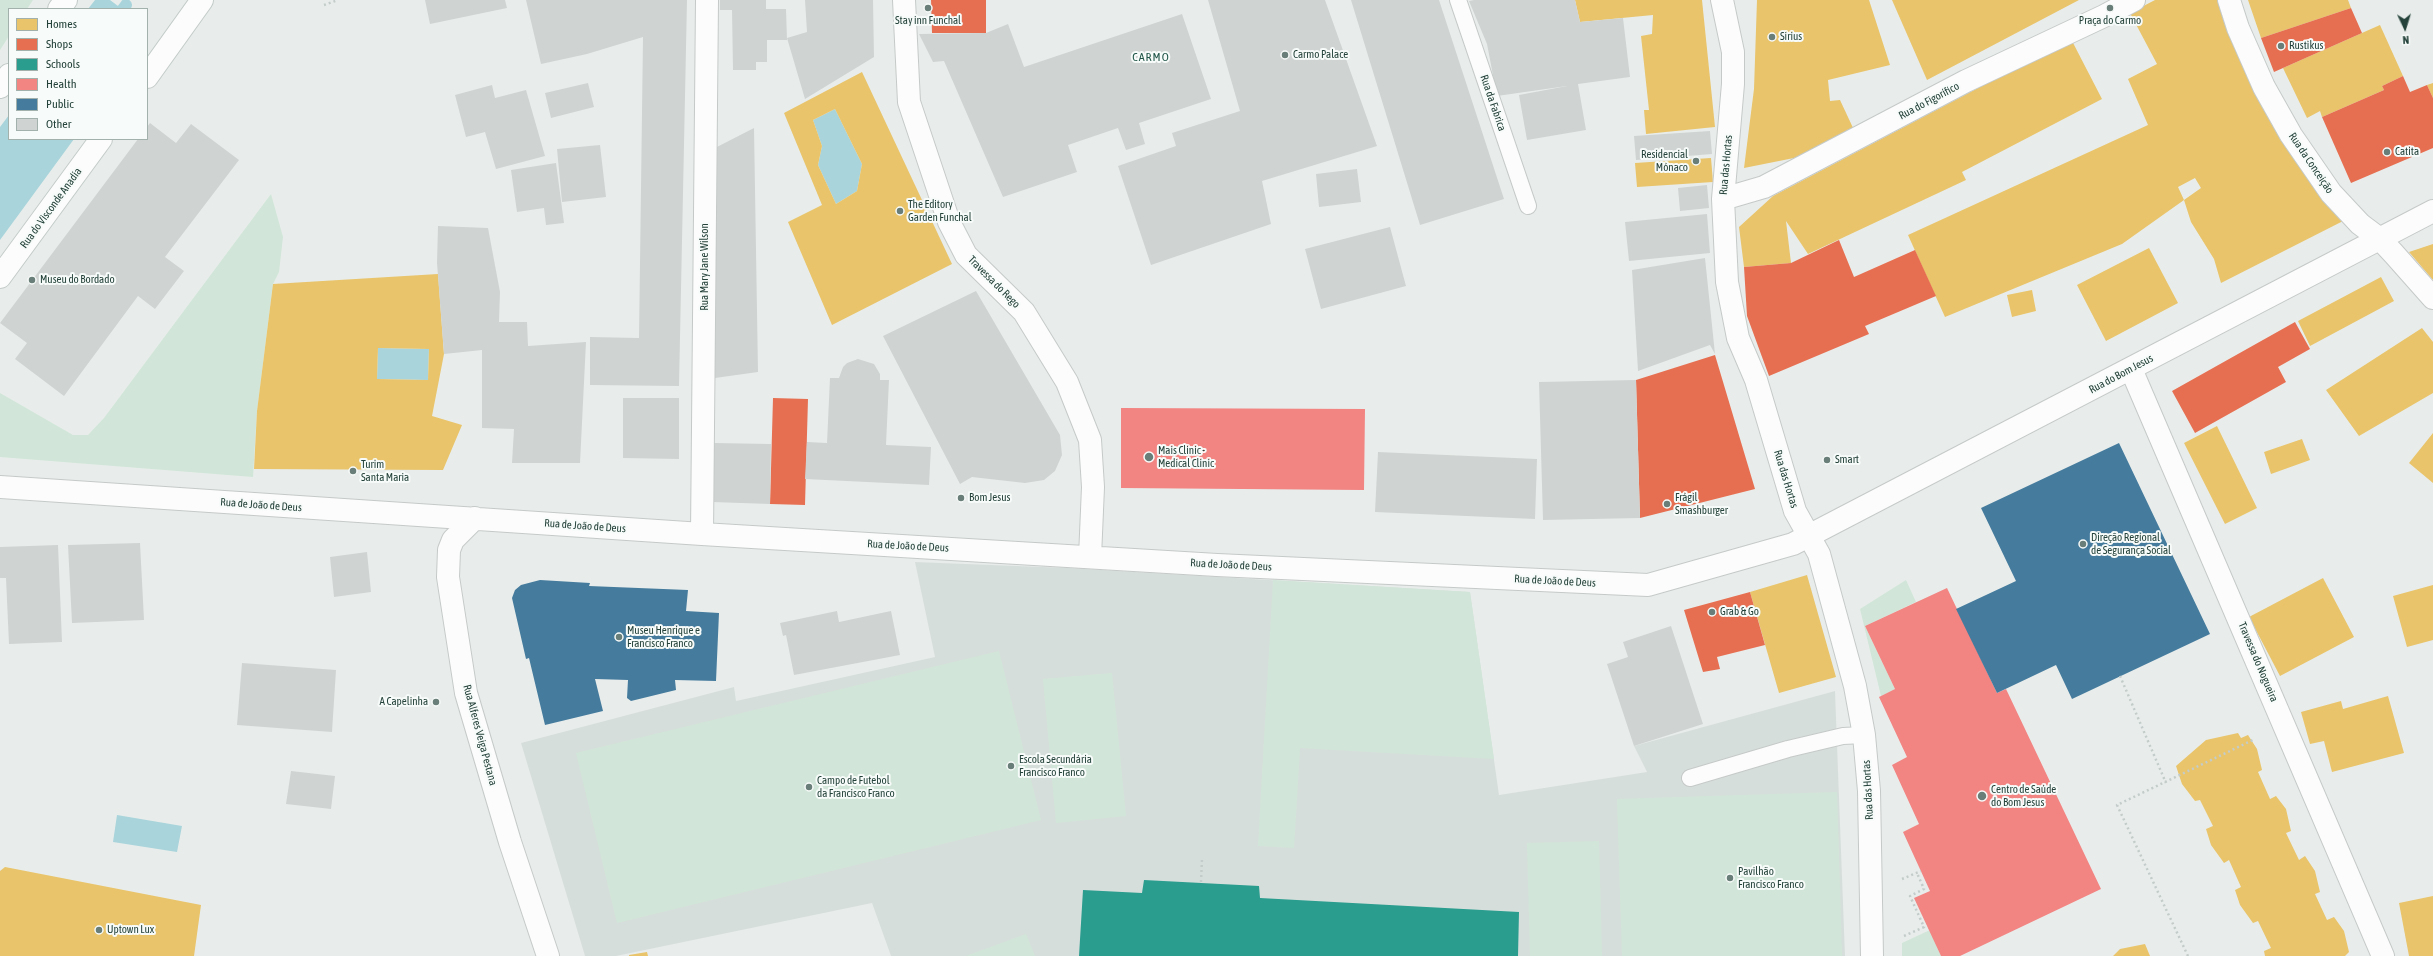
<!DOCTYPE html>
<meta charset="utf-8">
<style>
body{margin:0}
#map{position:relative;width:2433px;height:956px;overflow:hidden;background:#e8edeb;font-family:"Asap Condensed",sans-serif}
canvas{display:block}
.legend{position:absolute;left:8px;top:8px;width:140px;height:132px;box-sizing:border-box;background:#f7fbf9;border:1px solid #a3b1ad;margin:0;padding:5px 7px;list-style:none;font-size:12px;color:#24423a}
.legend li{display:flex;align-items:center;gap:8px;height:20px}
.legend b{width:20px;border:1px solid #a3b1ad}
.north{position:absolute;left:2385px;top:8px;width:40px;height:40px;-webkit-text-stroke:3px #f7fbf9;paint-order:stroke;rotate:176deg;font-size:11px;font-weight:700;line-height:16px;text-align:center;color:#24423a}
.north::after{content:'';display:block;margin:auto;width:14px;height:18px;background:#24423a;clip-path:polygon(50% 0,100% 100%,50% 72%,0 100%)}
</style>
<div id="map">
<canvas width="2433" height="956"></canvas>
<ul class="legend">
<li><b style="height:11px;background:#e9c46a"></b>Homes</li>
<li><b style="height:11px;background:#e76f51"></b>Shops</li>
<li><b style="height:11px;background:#2a9d8f"></b>Schools</li>
<li><b style="height:11px;background:#f28482"></b>Health</li>
<li><b style="height:11px;background:#457b9d"></b>Public</li>
<li><b style="height:11px;background:#cfd4d2"></b>Other</li>
</ul>
<div class="north">N</div>
</div>
<script>
const ctx = document.querySelector('canvas').getContext('2d');
ctx.lineJoin = 'round';
function fill(path, color) { ctx.fillStyle = color; ctx.fill(path, 'evenodd'); }
const poly = rows => new Path2D(rows.map(r => 'M' + r).join(''));
function stroke(path, color, width, dash) { ctx.strokeStyle = color; ctx.lineWidth = width; ctx.lineCap = dash ? 'butt' : 'round'; ctx.setLineDash(dash || []); ctx.stroke(path); }
function write(font, color, halo, rows, align = 'center') {
  ctx.font = font + ' "Asap Condensed",sans-serif'; ctx.lineWidth = 4; ctx.setLineDash([]); ctx.textBaseline = 'middle'; ctx.strokeStyle = halo; ctx.fillStyle = color; for (const [text, x, y, turn = 0] of rows) {
    ctx.save(); ctx.translate(x, y); ctx.rotate((+turn || 0) * Math.PI / 180); ctx.textAlign = isNaN(turn) ? turn : align; if (halo) ctx.strokeText(text, 0, 0); ctx.fillText(text, 0, 0); ctx.restore();
  }
}
fill(poly([
 [915,562,1068,568,1470,592,1499,795,1647,772,1634,746,1835,691,1845,956,891,956,872,903,616,956,585,956,521,743,734,687,736,701,935,657]
]), '#d6dedb');
fill(poly([
 [0,0,33,0,27,9,9,9,9,36,0,50],
 [271,194,283,237,279,272,273,284,257,411,253,477,0,457,0,393,73,435,88,435,104,418],
 [1273,580,1470,592,1494,759,1300,748,1294,848,1258,846],
 [1906,580,1916,602,1865,626,1895,689,1881,696,1860,609],
 [999,651,1041,820,617,923,576,753],
 [1112,673,1126,816,1056,823,1043,679],
 [1837,792,1842,956,1622,956,1617,799],
 [1599,841,1602,956,1530,956,1527,843],
 [1930,930,1941,956,1902,956,1902,943],
 [1026,934,1035,956,966,956]
]), '#d1e6d8');
fill(poly([
 [95,0,110,0,122,9,88,9],
 [835,109,862,164,857,191,836,204,818,165,822,146,813,120],
 [9,115,9,139,74,139,0,240,0,127],
 [378,348,429,349,428,380,377,379],
 [117,815,182,826,177,852,113,842]
]), '#a9d4db');
fill(poly([
 [1575,0,1702,0,1715,127,1646,134,1644,110,1649,110,1641,36,1652,34,1653,15,1580,22],
 [1757,0,1869,0,1890,65,1828,80,1830,101,1840,100,1854,130,1814,154,1744,168,1754,89],
 [1892,0,2079,0,1927,80],
 [2155,0,2218,0,2227,20,2347,219,2221,283,2214,259,2191,222,2184,200,2201,188,2195,178,2178,187,2184,200,2122,244,1945,317,1908,235,2148,125,2128,79,2157,64,2130,13],
 [2248,0,2348,0,2351,8,2261,38],
 [2380,25,2403,76,2382,86,2384,90,2322,117,2320,111,2307,118,2283,68],
 [2071,39,2102,99,1962,172,1966,180,1808,254,1786,221,1791,263,1744,267,1739,227,1773,196],
 [862,72,952,264,832,325,788,222,822,205,784,113],
 [835,109,862,164,857,191,836,204,818,165,822,146,813,120],
 [2433,83,2433,98,2427,85],
 [1711,158,1713,182,1637,187,1635,163],
 [2433,244,2433,280,2409,252],
 [2149,248,2178,303,2106,341,2077,285],
 [438,274,444,354,432,416,462,425,443,470,254,469,257,411,273,284],
 [378,348,429,349,428,380,377,379],
 [2381,277,2394,301,2310,346,2298,321],
 [2032,290,2036,311,2012,317,2007,295],
 [2422,328,2433,342,2433,393,2359,436,2326,390],
 [2217,426,2257,508,2225,524,2184,443],
 [2433,433,2433,483,2409,463],
 [2302,439,2310,460,2271,474,2264,452],
 [1807,575,1836,677,1779,693,1750,592],
 [2323,578,2354,637,2280,676,2249,617],
 [2433,585,2433,640,2407,647,2393,596],
 [2388,696,2404,753,2332,772,2324,741,2310,744,2301,712,2341,701,2343,709],
 [2238,733,2241,738,2248,735,2257,749,2262,770,2258,772,2270,799,2276,796,2286,809,2291,831,2286,833,2299,860,2305,856,2315,871,2320,892,2315,894,2327,920,2334,917,2344,931,2349,952,2345,956,2265,956,2264,951,2271,948,2258,921,2253,923,2240,905,2235,890,2241,887,2229,860,2224,863,2211,845,2206,829,2213,826,2200,800,2195,801,2182,784,2176,766,2206,740],
 [5,867,201,905,194,956,0,956,0,871],
 [2433,896,2433,956,2409,956,2399,903],
 [2145,944,2150,956,2113,956,2120,949],
 [647,952,648,956,629,956,629,955]
]), '#e9c46a');
fill(poly([
 [931,0,986,0,986,33,932,33],
 [2351,8,2362,33,2274,72,2261,38],
 [2403,76,2410,92,2427,85,2433,98,2433,148,2351,183,2322,117,2384,90,2382,86],
 [1839,240,1854,277,1915,250,1936,296,1865,326,1869,334,1769,376,1747,316,1744,267,1791,263],
 [2295,322,2310,349,2278,367,2286,382,2195,433,2172,391],
 [1715,355,1755,489,1640,518,1636,380],
 [773,398,808,399,805,505,770,504],
 [1750,592,1765,645,1717,657,1720,669,1703,672,1684,610]
]), '#e76f51');
fill(poly([
 [1144,880,1259,886,1260,898,1519,912,1518,956,1079,956,1083,890,1142,893]
]), '#2a9d8f');
fill(poly([
 [1121,408,1365,409,1364,490,1121,488],
 [1947,588,1997,693,2006,689,2101,889,1960,956,1941,956,1914,898,1930,891,1903,832,1919,824,1892,765,1907,757,1879,697,1895,689,1865,626]
]), '#f28482');
fill(poly([
 [2119,443,2210,634,2072,699,2056,665,1997,693,1956,609,2016,581,1981,508],
 [540,580,590,583,589,586,688,590,686,611,719,613,716,681,675,680,676,690,631,701,627,698,628,680,595,679,603,711,545,725,529,658,526,659,512,598,515,590,521,585]
]), '#457b9d');
stroke(poly([
 [123,9,126,5]
]), '#a9d4db', 12);
fill(poly([
 [425,0,505,0,507,8,430,24],
 [526,0,687,0,679,386,590,385,590,337,639,338,643,37,587,54,541,64],
 [720,0,766,0,766,9,786,9,787,40,767,40,767,62,756,62,756,70,733,70,732,10,720,10],
 [805,0,873,0,874,57,805,99,787,38,807,32],
 [1208,0,1325,0,1377,146,1262,181,1271,224,1151,265,1118,166,1176,146,1172,133,1240,111],
 [1351,0,1439,0,1504,199,1420,225],
 [1474,0,1575,0,1580,22,1623,18,1630,77,1578,84,1586,130,1527,140,1519,95,1567,86,1497,96,1487,44,1469,1],
 [1182,14,1211,99,1139,123,1145,144,1126,150,1118,128,1068,145,1077,172,1003,197,944,61,933,62,919,34,986,33,1008,24,1024,67],
 [588,83,594,107,551,118,545,93],
 [492,85,495,98,526,90,545,156,496,169,485,132,466,137,455,95],
 [150,123,176,143,191,124,239,160,165,257,184,271,155,309,138,296,64,396,15,359,27,343,0,323,138,139,147,139,147,127],
 [754,128,758,372,715,378,713,149],
 [1710,131,1712,154,1636,160,1634,136],
 [600,145,606,197,562,202,557,149],
 [556,163,564,223,546,225,544,208,517,212,511,170],
 [1357,169,1361,202,1319,207,1316,174],
 [1707,185,1709,208,1680,211,1678,188],
 [1707,214,1710,253,1629,261,1625,222],
 [438,226,488,228,500,292,499,322,527,322,528,346,586,342,580,463,512,463,514,429,482,428,482,350,444,354,437,263],
 [1390,227,1406,286,1321,309,1305,249],
 [1705,258,1715,354,1710,345,1638,371,1632,270],
 [976,291,1060,435,1062,455,1055,471,1044,480,1025,483,972,477,960,484,883,336],
 [858,359,874,364,880,374,880,380,889,380,886,445,931,447,929,485,805,479,807,442,827,443,830,378,839,378,843,367,847,363],
 [1636,380,1640,518,1543,520,1539,382],
 [623,398,679,398,679,459,623,458],
 [714,443,771,444,770,504,712,502],
 [1378,452,1537,459,1535,519,1375,512],
 [140,543,144,620,72,623,68,545],
 [58,545,62,642,9,644,6,578,0,578,0,547],
 [367,552,371,592,334,597,330,557],
 [837,611,839,622,891,611,900,655,794,675,786,635,783,636,780,623],
 [1671,626,1703,724,1634,746,1607,664,1628,657,1623,642],
 [242,663,336,670,332,732,237,725],
 [291,771,335,776,331,809,286,804]
]), '#cfd4d2');
const lane = poly([
 [1458,0,1528,206],
 [1690,778,1788,749,1843,736,1864,735]
]);
const street = poly([
 [904,0,909,102,949,222,966,255,1024,312,1067,382,1090,440,1093,487,1090,557],
 [1722,0,1733,52,1733,84,1723,199,1727,282,1738,338,1756,380,1795,511,1819,554,1855,686,1864,735,1869,791,1872,956],
 [2229,0,2238,28,2264,87,2291,135,2331,193,2360,224,2380,239,2394,254,2433,298],
 [1723,199,1764,187,1966,81,2104,16,2134,0],
 [2131,369,2383,956],
 [0,487,702,534,1217,565,1648,585,1793,544,2433,211],
 [475,518,453,540,449,550,448,577,466,693,510,842,548,956],
 [702,534,707,0]
]);
const secondary = poly([
 [59,9,66,0],
 [147,77,202,0],
 [0,87,9,75],
 [0,277,101,139]
]);
stroke(lane, '#c5cac8', 18);
stroke(street, '#c5cac8', 24);
stroke(secondary, '#c3cbc8', 24);
stroke(poly([
 [324,5,338,0],
 [2120,676,2166,783],
 [1902,879,1921,871],
 [1201,882,1202,859],
 [1904,936,1924,927,1910,896,1924,889,1917,873],
 [2188,956,2117,805,2255,739]
]), '#c3ccca', 2.5, [2, 3]);
stroke(lane, '#fcfcfc', 16);
stroke(street, '#fcfcfc', 22);
stroke(secondary, '#fcfcfc', 22);
for (const [x, y, r, color] of [
 [928,8,4,"#697e78"],
 [2110,8,4,"#697e78"],
 [1772,37,4,"#697e78"],
 [2281,46,4,"#697e78"],
 [1285,55,4,"#697e78"],
 [2387,152,4,"#697e78"],
 [1696,161,4,"#697e78"],
 [900,211,4,"#697e78"],
 [32,280,4,"#697e78"],
 [1149,457,5,"#697e78"],
 [1827,460,4,"#697e78"],
 [353,471,4,"#697e78"],
 [961,498,4,"#697e78"],
 [1667,504,4,"#697e78"],
 [2083,544,4,"#697e78"],
 [1712,612,4,"#697e78"],
 [619,637,4,"#697e78"],
 [436,702,4,"#697e78"],
 [1011,766,4,"#697e78"],
 [809,787,4,"#697e78"],
 [1982,796,5,"#697e78"],
 [1730,878,4,"#697e78"],
 [99,930,4,"#697e78"]
]) { const dot = new Path2D(); dot.arc(x, y, r, 0, 2 * Math.PI); ctx.fillStyle = color; ctx.fill(dot); stroke(dot, '#f7fbf9', 1.5); }
write('11px', '#24423a', '#f7fbf9', [
 ["Stay inn Funchal",928,21,"center"],
 ["Praça do Carmo",2110,21,"center"],
 ["Sirius",1780,37],
 ["Rustikus",2289,46],
 ["Carmo Palace",1293,55],
 ["Catita",2395,152],
 ["Residencial",1688,155,"right"],
 ["Mónaco",1688,168,"right"],
 ["The Editory",908,205],
 ["Garden Funchal",908,218],
 ["Museu do Bordado",40,280],
 ["Mais Clinic -",1158,451],
 ["Medical Clinic",1158,464],
 ["Smart",1835,460],
 ["Turim",361,465],
 ["Santa Maria",361,478],
 ["Bom Jesus",969,498],
 ["Frágil",1675,498],
 ["Smashburger",1675,511],
 ["Direção Regional",2091,538],
 ["de Segurança Social",2091,551],
 ["Grab & Go",1720,612],
 ["Museu Henrique e",627,631],
 ["Francisco Franco",627,644],
 ["A Capelinha",428,702,"right"],
 ["Escola Secundária",1019,760],
 ["Francisco Franco",1019,773],
 ["Campo de Futebol",817,781],
 ["da Francisco Franco",817,794],
 ["Centro de Saúde",1991,790],
 ["do Bom Jesus",1991,803],
 ["Pavilhão",1738,872],
 ["Francisco Franco",1738,885],
 ["Uptown Lux",107,930]
], 'left');
write('11px', '#24423a', '#f7fbf9', [
 ["Rua do Figorífico",1929,101,-28],
 ["Rua da Fabrica",1493,103,71],
 ["Rua da Conceição",2311,163,56],
 ["Rua das Hortas",1726,165,-85],
 ["Rua do Visconde Anadia",51,208,-54],
 ["Rua Mary Jane Wilson",705,267,-90],
 ["Travessa do Rego",994,282,45],
 ["Rua do Bom Jesus",2121,374,-28],
 ["Rua das Hortas",1786,479,73],
 ["Rua de João de Deus",261,505,4],
 ["Rua de João de Deus",585,526,4],
 ["Rua de João de Deus",908,546,3],
 ["Rua de João de Deus",1231,565,3],
 ["Rua de João de Deus",1555,581,3],
 ["Travessa do Nogueira",2258,662,67],
 ["Rua Alferes Veiga Pestana",480,735,75],
 ["Rua das Hortas",1868,790,-93]
]);
ctx.letterSpacing = '1px';
write('12px', '#1f5548', '#f7fbf9', [
 ["CARMO",1151,57]
]);
ctx.letterSpacing = '0px';
</script>
